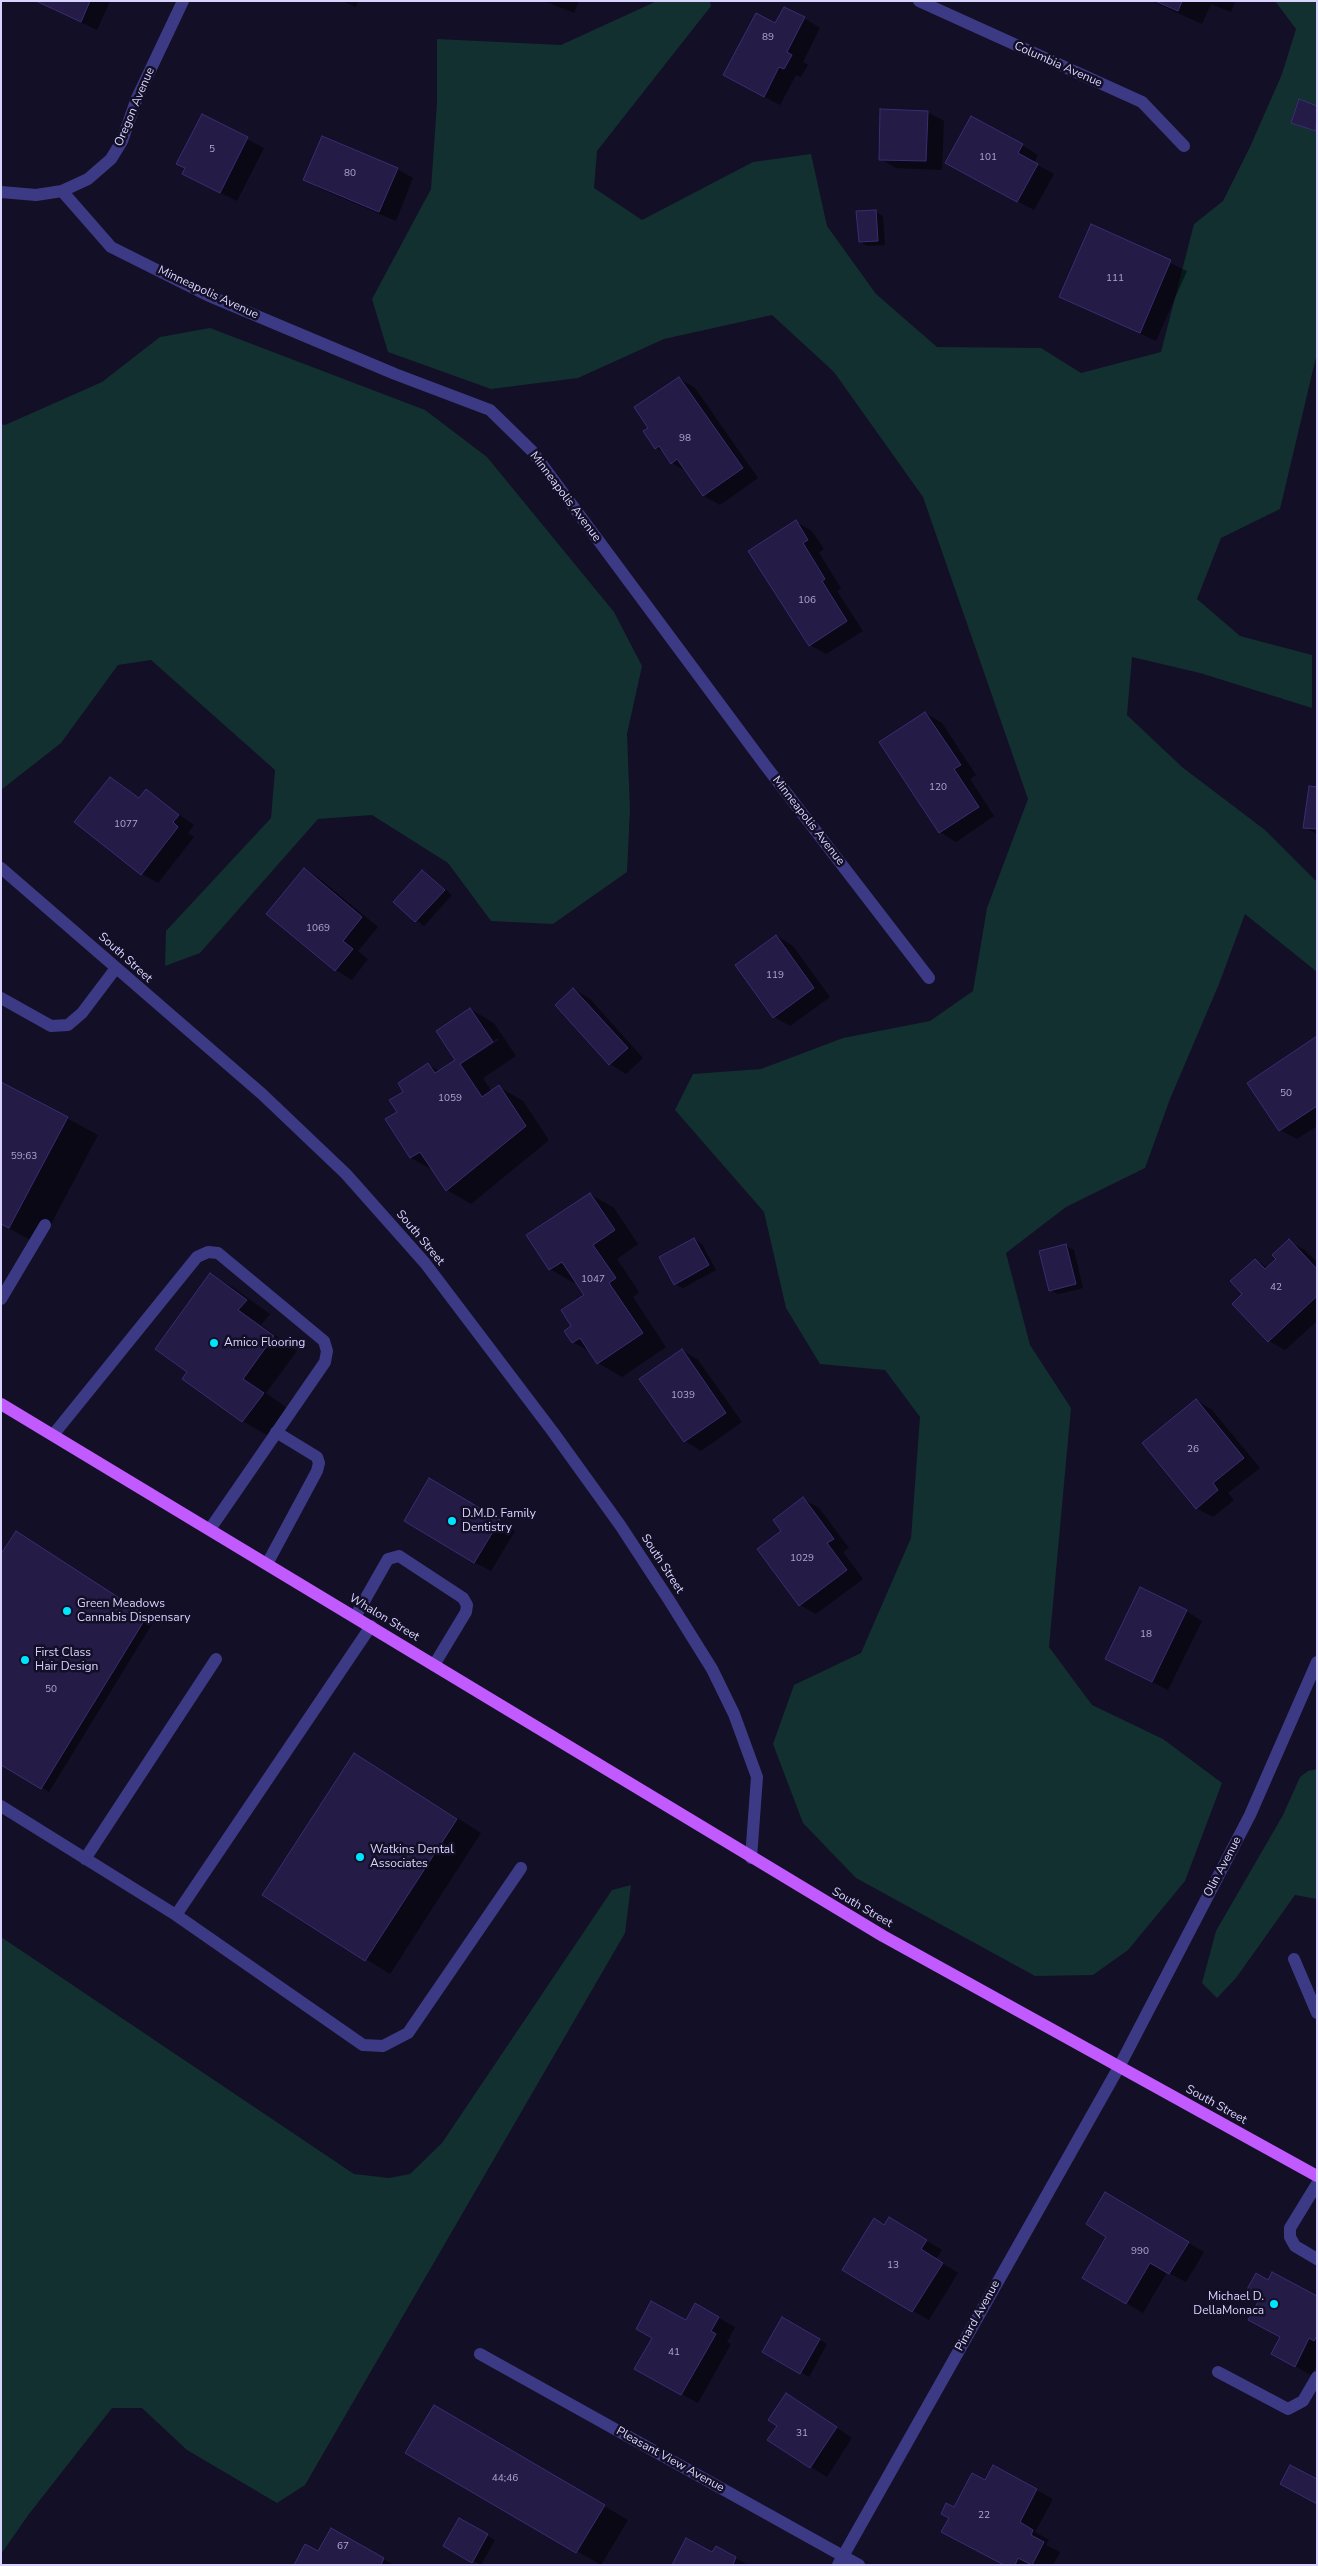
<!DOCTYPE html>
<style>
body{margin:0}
#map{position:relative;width:1318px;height:2566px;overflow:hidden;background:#130f26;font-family:"Nunito Sans",sans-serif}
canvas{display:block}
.frame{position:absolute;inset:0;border:2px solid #d9d4ff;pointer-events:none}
</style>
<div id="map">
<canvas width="1318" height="2566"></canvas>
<div class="frame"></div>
</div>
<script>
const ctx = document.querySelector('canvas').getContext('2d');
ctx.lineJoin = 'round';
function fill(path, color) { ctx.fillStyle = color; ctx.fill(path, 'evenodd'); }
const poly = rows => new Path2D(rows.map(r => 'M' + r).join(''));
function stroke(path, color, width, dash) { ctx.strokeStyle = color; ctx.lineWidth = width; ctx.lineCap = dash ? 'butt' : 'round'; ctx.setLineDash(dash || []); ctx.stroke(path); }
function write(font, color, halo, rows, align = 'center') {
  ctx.font = font + ' "Nunito Sans",sans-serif'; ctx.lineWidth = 5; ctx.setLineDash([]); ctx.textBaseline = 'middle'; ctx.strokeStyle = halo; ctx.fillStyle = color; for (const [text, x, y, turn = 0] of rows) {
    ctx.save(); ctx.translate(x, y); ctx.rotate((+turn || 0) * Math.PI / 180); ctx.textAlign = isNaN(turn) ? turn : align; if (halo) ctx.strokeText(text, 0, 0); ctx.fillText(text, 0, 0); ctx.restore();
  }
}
fill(poly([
 [657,1,710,1,711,6,597,151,594,188,642,220,753,162,811,154,827,226,876,294,937,347,1041,348,1081,373,1161,352,1194,224,1223,201,1250,147,1282,74,1296,29,1275,1,1317,1,1317,353,1280,509,1221,538,1197,599,1240,636,1312,655,1312,708,1200,673,1132,657,1127,715,1182,767,1265,830,1317,882,1317,972,1245,914,1219,984,1170,1099,1145,1168,1066,1207,1006,1253,1030,1345,1071,1408,1049,1647,1092,1705,1163,1739,1222,1783,1185,1881,1128,1950,1093,1975,1035,1976,856,1878,803,1823,773,1744,794,1685,861,1653,911,1538,920,1417,885,1370,820,1364,786,1308,764,1212,675,1110,693,1074,761,1069,843,1038,930,1021,973,991,987,908,1028,799,923,497,834,372,772,315,664,339,578,378,491,389,388,352,372,299,431,189,437,103,437,39,561,45],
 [210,328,425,410,487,457,614,612,642,666,627,734,630,809,627,872,553,924,491,921,448,863,372,815,318,819,200,953,165,966,166,931,271,818,275,770,151,660,118,665,61,743,1,790,1,424,5,425,102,382,160,337],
 [1317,1769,1317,1899,1295,1895,1236,1978,1217,1998,1202,1983,1216,1931,1283,1815,1300,1777,1308,1771],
 [631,1885,625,1933,305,2485,277,2503,187,2450,142,2408,112,2408,29,2514,1,2554,1,1937,354,2174,389,2178,410,2174,442,2143,612,1890]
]), '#12302f');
fill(poly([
 [37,1,110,1,97,30],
 [342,1,358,1,356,7],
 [544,1,579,1,574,13],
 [1151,1,1235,1,1231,12,1211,4,1202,24],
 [804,18,820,28,803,62,808,65,801,77,796,75,780,105,740,84,776,25],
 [1317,107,1317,132,1293,122],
 [927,112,944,121,942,170,896,168,880,159],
 [202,116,264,148,237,201,200,183],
 [1022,145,1038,155,1034,163,1054,174,1034,210,963,172],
 [397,169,413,178,396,221,321,189,304,180],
 [875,211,883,216,885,245,868,246,860,242],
 [1092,226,1187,271,1156,341,1061,296],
 [679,378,695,388,758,478,720,505,704,496,687,472,672,463,665,453,656,448,650,428],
 [796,522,812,531,824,549,819,553,841,588,837,591,863,631,826,654,810,645],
 [925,713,942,723,976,775,970,779,994,816,956,842,940,832],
 [110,778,140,798,146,791,194,825,188,833,194,837,158,883,142,874,76,822],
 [1317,788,1317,834,1304,827],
 [304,870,320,879,378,927,358,951,368,959,352,980,336,970,268,914],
 [423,871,452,895,424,926,395,902],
 [777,936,793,946,830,997,790,1026,774,1017],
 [574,989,590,999,643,1058,626,1074,610,1064,556,1005],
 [470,1009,494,1023,516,1056,483,1078,492,1092,499,1087,523,1101,549,1140,471,1204,447,1190,434,1171,411,1158,387,1120,399,1112,405,1092,428,1065,440,1071,457,1060],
 [498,1038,499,1040,469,1059,467,1057],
 [1317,1037,1317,1126,1297,1139,1280,1130],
 [1,1083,98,1135,40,1245,1,1224],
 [590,1194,614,1208,638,1244,617,1259,639,1292,633,1297,666,1347,622,1377,598,1363,592,1353,573,1342,572,1326,586,1295,576,1281,574,1283,550,1269],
 [694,1239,702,1244,716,1270,683,1288,675,1284],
 [1289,1241,1305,1250,1317,1262,1317,1321,1285,1350,1269,1341,1234,1304,1244,1294,1255,1260,1268,1268,1278,1259],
 [1066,1246,1074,1250,1083,1288,1058,1294,1050,1290],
 [210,1274,234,1288,270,1314,261,1325,297,1351,266,1393,287,1408,267,1435,243,1421,184,1378,189,1372],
 [682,1350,698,1360,742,1422,701,1451,685,1441],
 [1196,1400,1212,1410,1260,1468,1228,1493,1234,1500,1213,1517,1196,1508],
 [446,1489,515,1531,491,1571,474,1562],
 [803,1499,819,1508,849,1548,843,1552,863,1579,816,1614,800,1605,783,1531],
 [24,1537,154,1621,49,1792,1,1763],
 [1186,1611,1202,1621,1168,1690,1106,1659],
 [355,1754,481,1833,390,1974,264,1895],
 [1106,2194,1204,2252,1186,2282,1167,2272,1143,2313,1084,2278,1108,2237],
 [885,2226,906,2228,942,2250,936,2259,958,2273,929,2320,913,2311],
 [1269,2281,1317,2297,1317,2365,1311,2375,1289,2363],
 [695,2305,735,2327,727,2342,731,2344,698,2403,636,2369,686,2322],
 [783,2319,827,2344,809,2377,764,2352],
 [802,2404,852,2438,827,2477,769,2440,778,2425],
 [435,2407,628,2520,601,2565,407,2453],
 [994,2467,1053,2499,1035,2532,1049,2540,1046,2545,1060,2552,1053,2565,1005,2565,954,2508,986,2482],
 [460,2520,495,2540,481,2565,445,2546],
 [331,2530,394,2565,295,2565,318,2553],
 [713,2553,735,2558,748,2565,674,2565]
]), '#0007');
const building = poly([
 [36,1,90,1,81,22,36,1],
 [1155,1,1182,1,1178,11,1155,1],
 [784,7,805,17,787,52,792,55,784,69,779,67,764,97,723,75,756,13,775,23,784,7],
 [1299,99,1317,106,1316,131,1291,123,1299,99],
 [880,109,928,111,926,161,879,160,880,109],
 [202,114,248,137,220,193,182,174,185,168,176,164,202,114],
 [971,116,1023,144,1018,153,1038,164,1017,202,945,163,971,116],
 [322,136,398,168,379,212,303,180,322,136],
 [876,210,878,241,859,242,856,211,876,210],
 [1091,224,1171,260,1140,333,1059,297,1091,224],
 [679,377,743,468,703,496,677,459,671,464,659,446,655,449,643,431,648,428,634,407,679,377],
 [796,520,808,540,803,543,825,579,822,581,847,621,809,646,748,551,796,520],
 [925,712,961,765,954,769,979,807,939,833,879,742,925,712],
 [110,777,139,798,146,789,179,815,173,822,178,827,141,875,74,822,110,777],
 [1309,786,1317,787,1317,829,1303,828,1309,786],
 [304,868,362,917,343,941,353,949,335,971,266,914,304,868],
 [422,870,445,890,415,922,393,902,422,870],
 [776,935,814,988,773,1018,735,965,776,935],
 [573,988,628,1048,609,1065,555,1005,573,988],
 [470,1008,493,1042,460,1064,482,1097,499,1085,526,1126,446,1191,420,1152,410,1158,385,1119,397,1112,389,1100,403,1092,398,1083,428,1063,435,1073,455,1060,436,1031,470,1008],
 [1317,1036,1317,1106,1279,1131,1247,1083,1317,1036],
 [1,1082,68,1117,9,1228,1,1224,1,1082],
 [590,1193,615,1230,593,1245,616,1278,609,1283,643,1333,597,1364,580,1338,572,1343,564,1331,571,1326,561,1310,584,1295,562,1262,549,1270,526,1235,590,1193],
 [694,1238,709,1265,674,1285,659,1257,694,1238],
 [1289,1239,1317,1269,1317,1296,1268,1342,1232,1304,1242,1294,1230,1281,1255,1259,1265,1269,1276,1259,1272,1255,1289,1239],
 [1066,1244,1076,1284,1049,1291,1039,1251,1066,1244],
 [210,1273,247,1300,238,1310,274,1336,243,1379,264,1393,242,1422,182,1379,187,1372,155,1349,210,1273],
 [682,1349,726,1413,684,1442,639,1379,682,1349],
 [1196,1399,1244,1458,1213,1483,1218,1490,1196,1509,1142,1443,1196,1399],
 [429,1478,500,1520,474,1563,404,1521,429,1478],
 [803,1497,834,1539,827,1543,847,1570,799,1606,757,1549,781,1531,773,1520,803,1497],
 [16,1531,147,1616,41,1789,1,1765,1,1554,16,1531],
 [1140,1587,1187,1610,1152,1682,1105,1659,1140,1587],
 [354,1753,457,1819,365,1961,262,1895,354,1753],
 [1105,2192,1189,2242,1169,2274,1150,2263,1126,2304,1082,2278,1106,2237,1086,2224,1105,2192],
 [889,2217,927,2240,921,2249,943,2263,912,2312,842,2270,874,2218,884,2225,889,2217],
 [1272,2272,1317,2296,1317,2336,1314,2341,1309,2338,1295,2367,1271,2354,1280,2337,1248,2320,1259,2300,1245,2293,1256,2273,1268,2280,1272,2272],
 [651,2301,686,2320,695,2303,719,2317,711,2331,716,2334,681,2395,634,2369,652,2338,636,2329,651,2301],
 [782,2317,820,2339,800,2374,762,2352,782,2317],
 [786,2393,837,2427,810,2468,767,2440,777,2426,768,2420,786,2393],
 [434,2405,605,2505,576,2553,405,2453,434,2405],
 [993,2465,1037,2489,1020,2522,1033,2530,1031,2535,1044,2542,1032,2565,1018,2558,1015,2565,1004,2565,941,2532,949,2518,941,2514,946,2503,954,2507,972,2473,985,2480,993,2465],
 [1290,2465,1317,2479,1317,2504,1280,2484,1290,2465],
 [459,2518,488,2534,472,2563,443,2546,459,2518],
 [331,2528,384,2558,381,2565,294,2565,305,2544,318,2551,331,2528],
 [686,2538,712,2552,716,2546,736,2557,733,2565,672,2565,686,2538]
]);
fill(building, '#241b47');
stroke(building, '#3b2d73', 1);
stroke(poly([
 [919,1,1142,102,1184,146],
 [62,191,111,247,207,295,395,374,490,410,532,451,765,765,929,978],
 [1,192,36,195,62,191,88,179,111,159,122,141,137,98,183,1],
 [1,868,262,1094,346,1174,425,1263,553,1432,620,1525,669,1600,712,1669,734,1714,757,1777,751,1858],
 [1,998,51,1026,68,1025,82,1013,116,968],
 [1,1299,45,1225],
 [53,1435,197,1257,208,1252,218,1253,324,1341,327,1351,325,1362,210,1529],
 [267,1564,317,1471,319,1463,317,1457,276,1432],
 [355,1617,388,1559,399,1556,463,1598,467,1605,466,1612,434,1665],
 [371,1626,176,1915,363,2045,383,2046,408,2033,521,1868],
 [1,1806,176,1915],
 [85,1859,216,1659],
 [1294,1959,1317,2013],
 [1317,2184,1290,2228,1290,2237,1295,2246,1317,2259],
 [480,2354,859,2565],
 [1218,2372,1288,2409,1303,2401,1317,2377],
 [838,2565,1119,2067,1250,1815,1317,1662]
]), '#3d3a85', 12);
stroke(poly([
 [1,1404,883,1936,1317,2176]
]), '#c25bff', 12);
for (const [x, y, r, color] of [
 [214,1343,5,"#00e5ff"],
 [452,1521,5,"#00e5ff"],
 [67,1611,5,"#00e5ff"],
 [25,1660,5,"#00e5ff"],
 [360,1857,5,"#00e5ff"],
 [1274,2304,5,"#00e5ff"]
]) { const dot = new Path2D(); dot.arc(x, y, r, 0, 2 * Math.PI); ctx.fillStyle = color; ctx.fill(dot); stroke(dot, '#130f26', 2); }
write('10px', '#aca6d1', null, [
 ["89",768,38],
 ["5",212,150],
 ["101",988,158],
 ["80",350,174],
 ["111",1115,279],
 ["98",685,439],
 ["106",807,601],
 ["120",938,788],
 ["1077",126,825],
 ["1069",318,929],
 ["119",775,976],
 ["50",1286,1094],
 ["1059",450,1099],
 ["59;63",24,1157],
 ["1047",593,1280],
 ["42",1276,1288],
 ["1039",683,1396],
 ["26",1193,1450],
 ["1029",802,1559],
 ["18",1146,1635],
 ["50",51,1690],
 ["990",1140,2252],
 ["13",893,2266],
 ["41",674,2353],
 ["31",802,2434],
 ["44;46",505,2479],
 ["22",984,2516],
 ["67",343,2547]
]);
write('12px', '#d9d4ff', '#130f26', [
 ["Columbia Avenue",1058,65,24],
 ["Oregon Avenue",135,107,-67],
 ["Minneapolis Avenue",208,293,25],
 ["Minneapolis Avenue",565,497,53],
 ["Minneapolis Avenue",808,821,52],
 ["South Street",125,958,42],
 ["South Street",420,1238,50],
 ["South Street",662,1564,57],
 ["Whalon Street",384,1618,31],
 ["Olin Avenue",1223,1867,-62],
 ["South Street",862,1908,30],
 ["South Street",1216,2105,29],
 ["Pinard Avenue",978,2316,-61],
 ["Pleasant View Avenue",670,2460,29]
]);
write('12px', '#d9d4ff', '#130f26', [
 ["Amico Flooring",224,1343],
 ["D.M.D. Family",462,1514],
 ["Dentistry",462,1528],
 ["Green Meadows",77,1604],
 ["Cannabis Dispensary",77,1618],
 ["First Class",35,1653],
 ["Hair Design",35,1667],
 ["Watkins Dental",370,1850],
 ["Associates",370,1864],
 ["Michael D.",1264,2297,"right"],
 ["DellaMonaca",1264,2311,"right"]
], 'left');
</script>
